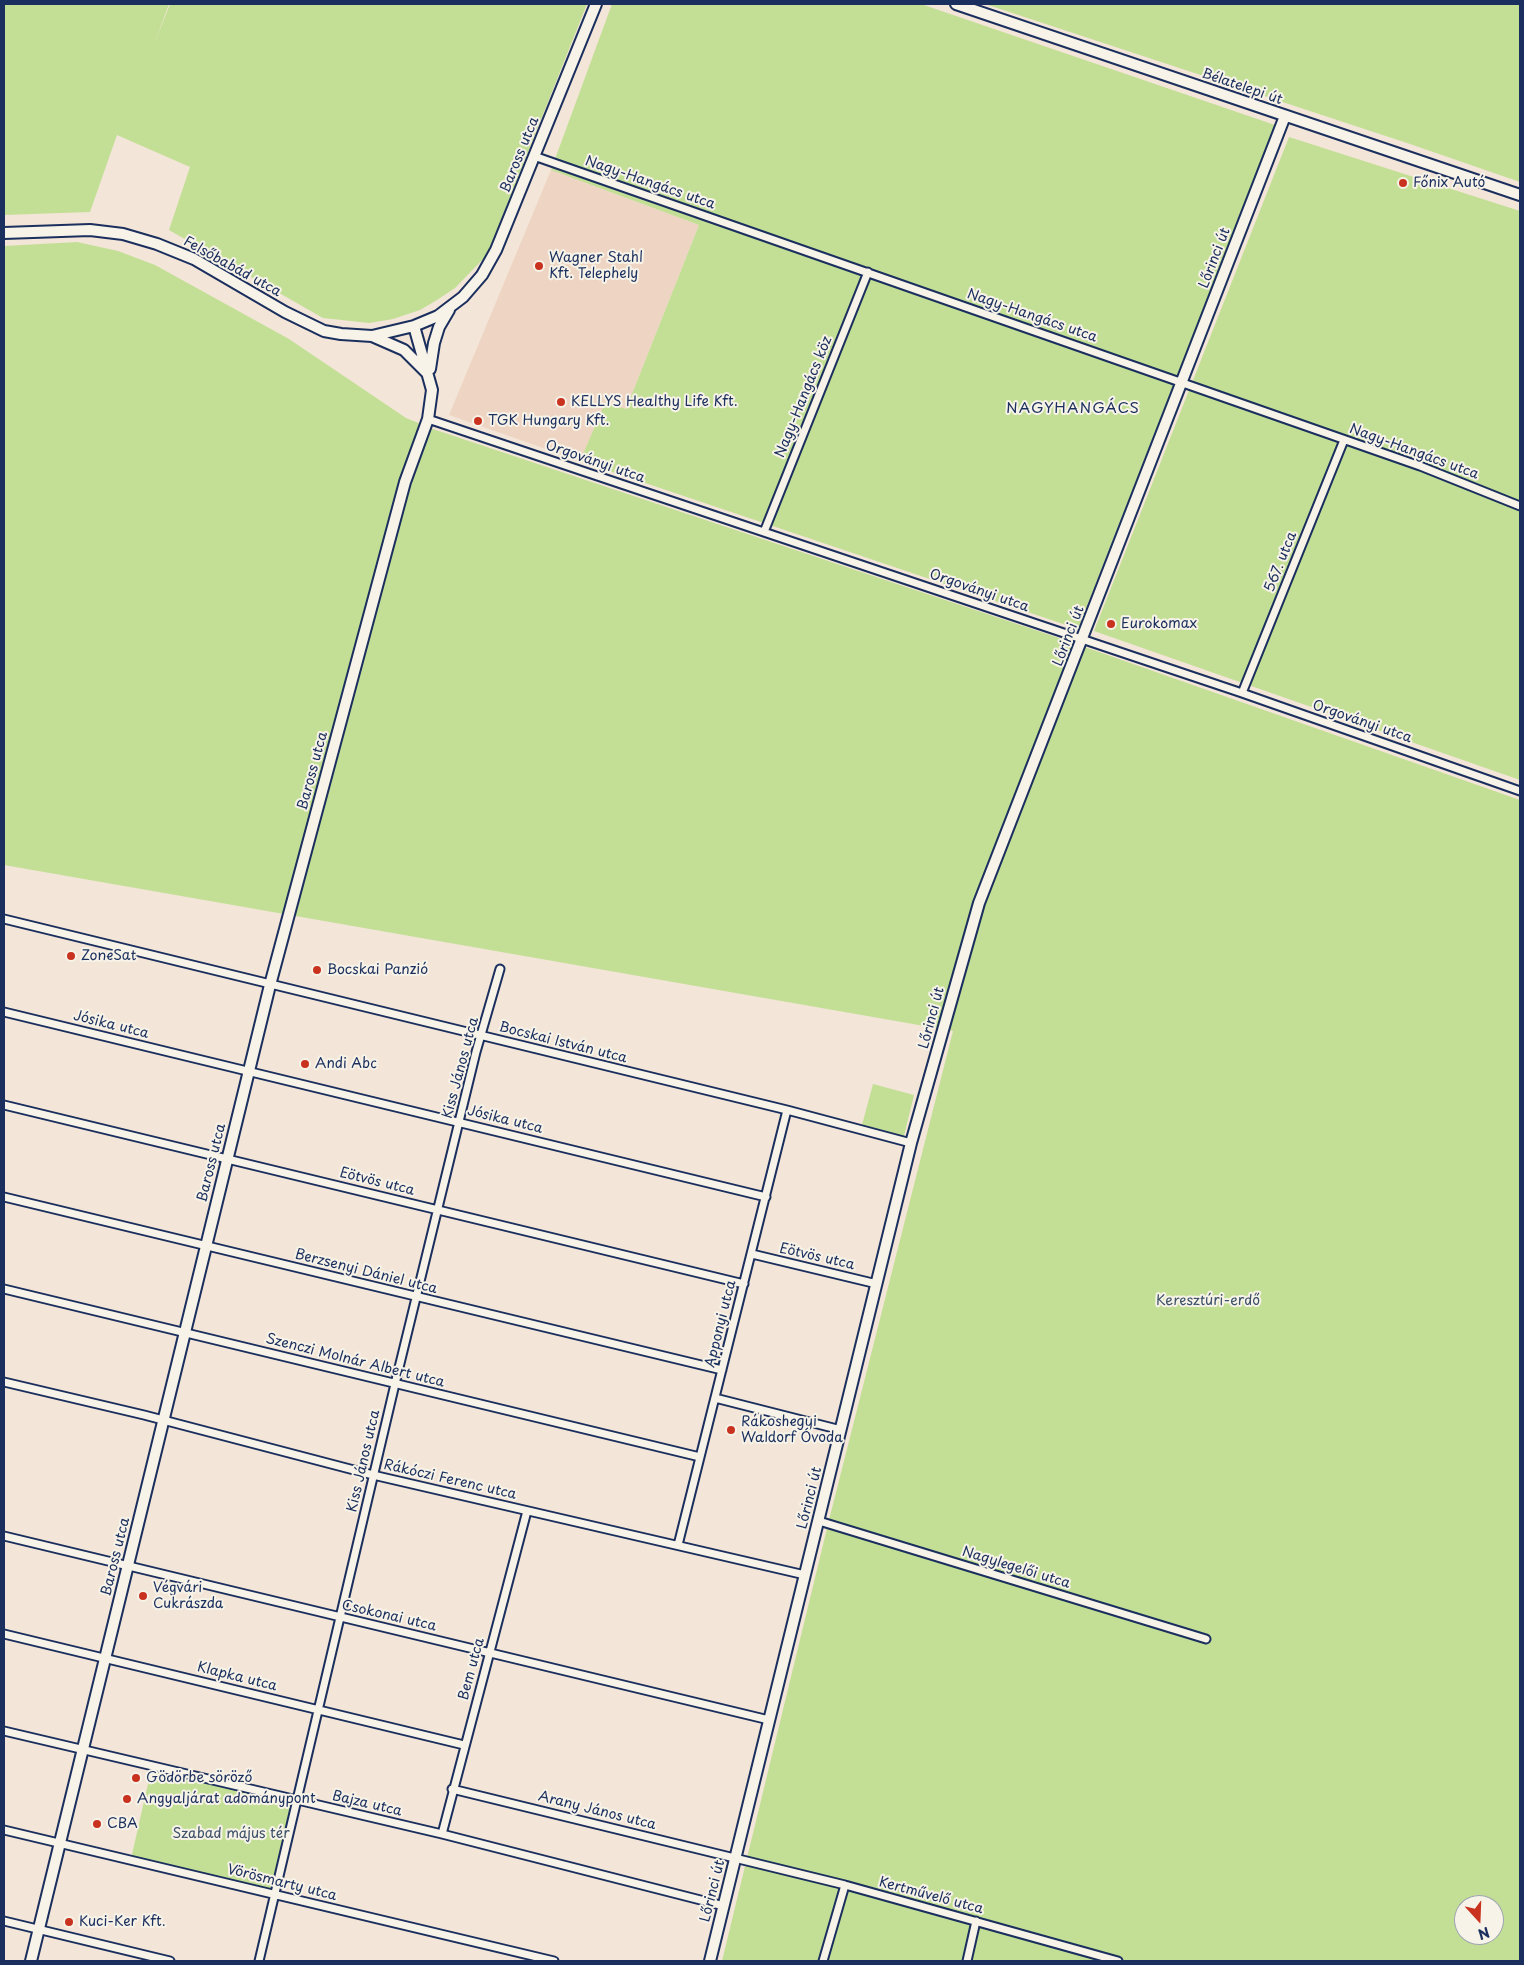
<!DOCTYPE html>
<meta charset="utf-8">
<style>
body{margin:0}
#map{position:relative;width:1524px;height:1965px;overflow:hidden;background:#f3e5d7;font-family:"Playpen Sans",sans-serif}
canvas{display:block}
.frame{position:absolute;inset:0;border:5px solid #1b2f5e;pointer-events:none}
.north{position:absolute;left:1454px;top:1895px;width:50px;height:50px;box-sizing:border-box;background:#f7f3e8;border:1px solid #9fa5b1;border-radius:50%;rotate:160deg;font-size:14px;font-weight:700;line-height:20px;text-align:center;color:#1b2f5e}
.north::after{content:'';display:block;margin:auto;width:18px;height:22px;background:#c8321e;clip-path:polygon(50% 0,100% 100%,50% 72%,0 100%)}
</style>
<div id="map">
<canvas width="1524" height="1965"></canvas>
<div class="frame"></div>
<div class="north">N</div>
</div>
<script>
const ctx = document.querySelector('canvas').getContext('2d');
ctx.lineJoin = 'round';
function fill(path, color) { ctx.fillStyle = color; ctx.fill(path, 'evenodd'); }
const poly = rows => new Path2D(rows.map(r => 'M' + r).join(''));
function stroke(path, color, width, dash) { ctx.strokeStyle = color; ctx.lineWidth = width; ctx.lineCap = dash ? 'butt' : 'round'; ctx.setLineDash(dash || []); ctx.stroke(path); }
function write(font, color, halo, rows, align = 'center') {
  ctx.font = font + ' "Playpen Sans",sans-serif'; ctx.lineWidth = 4; ctx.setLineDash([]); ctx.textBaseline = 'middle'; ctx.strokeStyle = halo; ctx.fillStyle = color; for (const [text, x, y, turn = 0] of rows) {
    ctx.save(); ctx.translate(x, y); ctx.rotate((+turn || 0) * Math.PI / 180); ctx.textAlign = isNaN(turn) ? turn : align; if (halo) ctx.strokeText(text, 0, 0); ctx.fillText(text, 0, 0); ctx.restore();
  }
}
fill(poly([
 [551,170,699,225,626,409,605,404,580,461,449,415]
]), '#eed5c3');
fill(poly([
 [4,4,169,4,155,42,170,4,587,4,487,255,455,288,437,300,420,310,393,319,369,323,323,318,169,230,190,167,117,135,90,212,4,215],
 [612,4,921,4,1275,125,1078,629,580,461,605,403,626,409,699,225,551,170],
 [985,4,1520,4,1520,182,1410,144],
 [1289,137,1520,211,1520,780,1094,631],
 [77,242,118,251,155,265,289,339,406,418,436,430,1062,639,1520,800,1520,1961,722,1961,830,1516,953,1031,4,865,4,246],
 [1464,1905,1494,1905,1494,1935,1464,1935],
 [873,1084,914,1095,904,1136,862,1125],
 [152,1766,297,1800,273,1894,131,1859]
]), '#c3df96');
const street = poly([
 [534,156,1420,466,1520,506],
 [428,419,1242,693,1520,791],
 [764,532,868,272],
 [1242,693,1344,440],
 [4,919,787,1110,911,1143],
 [4,1012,766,1197],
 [4,1105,744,1284],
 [4,1197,722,1370],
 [752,1254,877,1284],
 [4,1289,700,1457],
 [4,1382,144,1415,373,1475,805,1575],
 [715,1398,841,1430],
 [819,1521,1206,1639],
 [4,1536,769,1720],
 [678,1545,787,1110],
 [4,1634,464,1745],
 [4,1731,442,1834,724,1906],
 [452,1789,845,1885,1118,1961],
 [4,1830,554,1961],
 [442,1834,527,1511],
 [4,1921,170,1961],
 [259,1961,395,1384,476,1052,500,969],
 [823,1961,845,1885],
 [967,1961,976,1921]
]);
const secondary = poly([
 [956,4,1520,195],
 [4,233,90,230,123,234,157,244,194,259,285,312,324,331,341,334,372,336,414,326,438,316,463,297,482,275,496,250,596,4],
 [372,336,404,350,427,373],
 [430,369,434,343,439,327,449,310],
 [31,1961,270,985,405,482,428,419,432,390,414,326],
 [710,1961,911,1143,979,903,1285,116]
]);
stroke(street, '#1b2f5e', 11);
stroke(secondary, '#1b2f5e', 14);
stroke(street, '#f7f3e8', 7);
stroke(secondary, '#f7f3e8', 10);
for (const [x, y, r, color] of [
 [1403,183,5,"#c8321e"],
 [539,266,5,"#c8321e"],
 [561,402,5,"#c8321e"],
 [478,421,5,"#c8321e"],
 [1111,624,5,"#c8321e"],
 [71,956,5,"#c8321e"],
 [317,970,5,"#c8321e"],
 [305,1064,5,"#c8321e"],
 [731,1430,5,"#c8321e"],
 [143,1596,5,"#c8321e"],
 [136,1778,5,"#c8321e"],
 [127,1799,5,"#c8321e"],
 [97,1824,5,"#c8321e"],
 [69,1922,5,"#c8321e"]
]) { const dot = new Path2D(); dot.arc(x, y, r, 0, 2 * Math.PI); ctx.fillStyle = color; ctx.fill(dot); stroke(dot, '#f7f3e8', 2); }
write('14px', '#1b2f5e', '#f7f3e8', [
 ["Bélatelepi út",1242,87,19],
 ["Baross utca",520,155,-68],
 ["Nagy-Hangács utca",650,183,19],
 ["Lőrinci út",1215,258,-69],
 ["Felsőbabád utca",232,267,29],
 ["Nagy-Hangács utca",1032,316,19],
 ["Nagy-Hangács köz",804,397,-68],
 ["Nagy-Hangács utca",1414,452,20],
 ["Orgoványi utca",595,462,19],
 ["567. utca",1281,562,-68],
 ["Orgoványi utca",979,591,19],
 ["Lőrinci út",1069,636,-69],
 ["Orgoványi utca",1362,722,19],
 ["Baross utca",313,771,-75],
 ["Lőrinci út",932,1018,-75],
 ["Jósika utca",111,1025,14],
 ["Bocskai István utca",563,1043,14],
 ["Kiss János utca",461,1068,-75],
 ["Jósika utca",505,1120,14],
 ["Baross utca",212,1163,-76],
 ["Eötvös utca",377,1182,14],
 ["Eötvös utca",817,1257,13],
 ["Berzsenyi Dániel utca",366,1272,14],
 ["Apponyi utca",721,1324,-76],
 ["Szenczi Molnár Albert utca",355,1361,14],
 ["Kiss János utca",364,1461,-77],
 ["Rákóczi Ferenc utca",450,1480,13],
 ["Lőrinci út",810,1498,-76],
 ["Baross utca",116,1557,-76],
 ["Nagylegelői utca",1016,1568,17],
 ["Csokonai utca",389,1616,13],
 ["Bem utca",472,1669,-75],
 ["Klapka utca",237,1677,14],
 ["Bajza utca",367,1804,13],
 ["Arany János utca",597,1811,14],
 ["Vörösmarty utca",282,1883,14],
 ["Lőrinci út",713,1891,-76],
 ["Kertművelő utca",931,1896,15]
]);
write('14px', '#1b2f5e', '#f7f3e8', [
 ["Főnix Autó",1413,183],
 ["Wagner Stahl",549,258],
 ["Kft. Telephely",549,274],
 ["KELLYS Healthy Life Kft.",571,402],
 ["TGK Hungary Kft.",488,421],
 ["Eurokomax",1121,624],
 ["ZoneSat",81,956],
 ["Bocskai Panzió",327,970],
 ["Andi Abc",315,1064],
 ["Rákoshegyi",741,1422],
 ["Waldorf Óvoda",741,1438],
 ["Végvári",153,1588],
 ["Cukrászda",153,1604],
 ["Gödörbe söröző",146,1778],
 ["Angyaljárat adománypont",137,1799],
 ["CBA",107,1824],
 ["Kuci-Ker Kft.",79,1922]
], 'left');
write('14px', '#3d5269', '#f7f3e8', [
 ["Keresztúri-erdő",1208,1301],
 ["Szabad május tér",231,1834]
]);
ctx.letterSpacing = '1px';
write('15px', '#1b2f5e', '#f7f3e8', [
 ["NAGYHANGÁCS",1073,409]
]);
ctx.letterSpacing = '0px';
</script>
